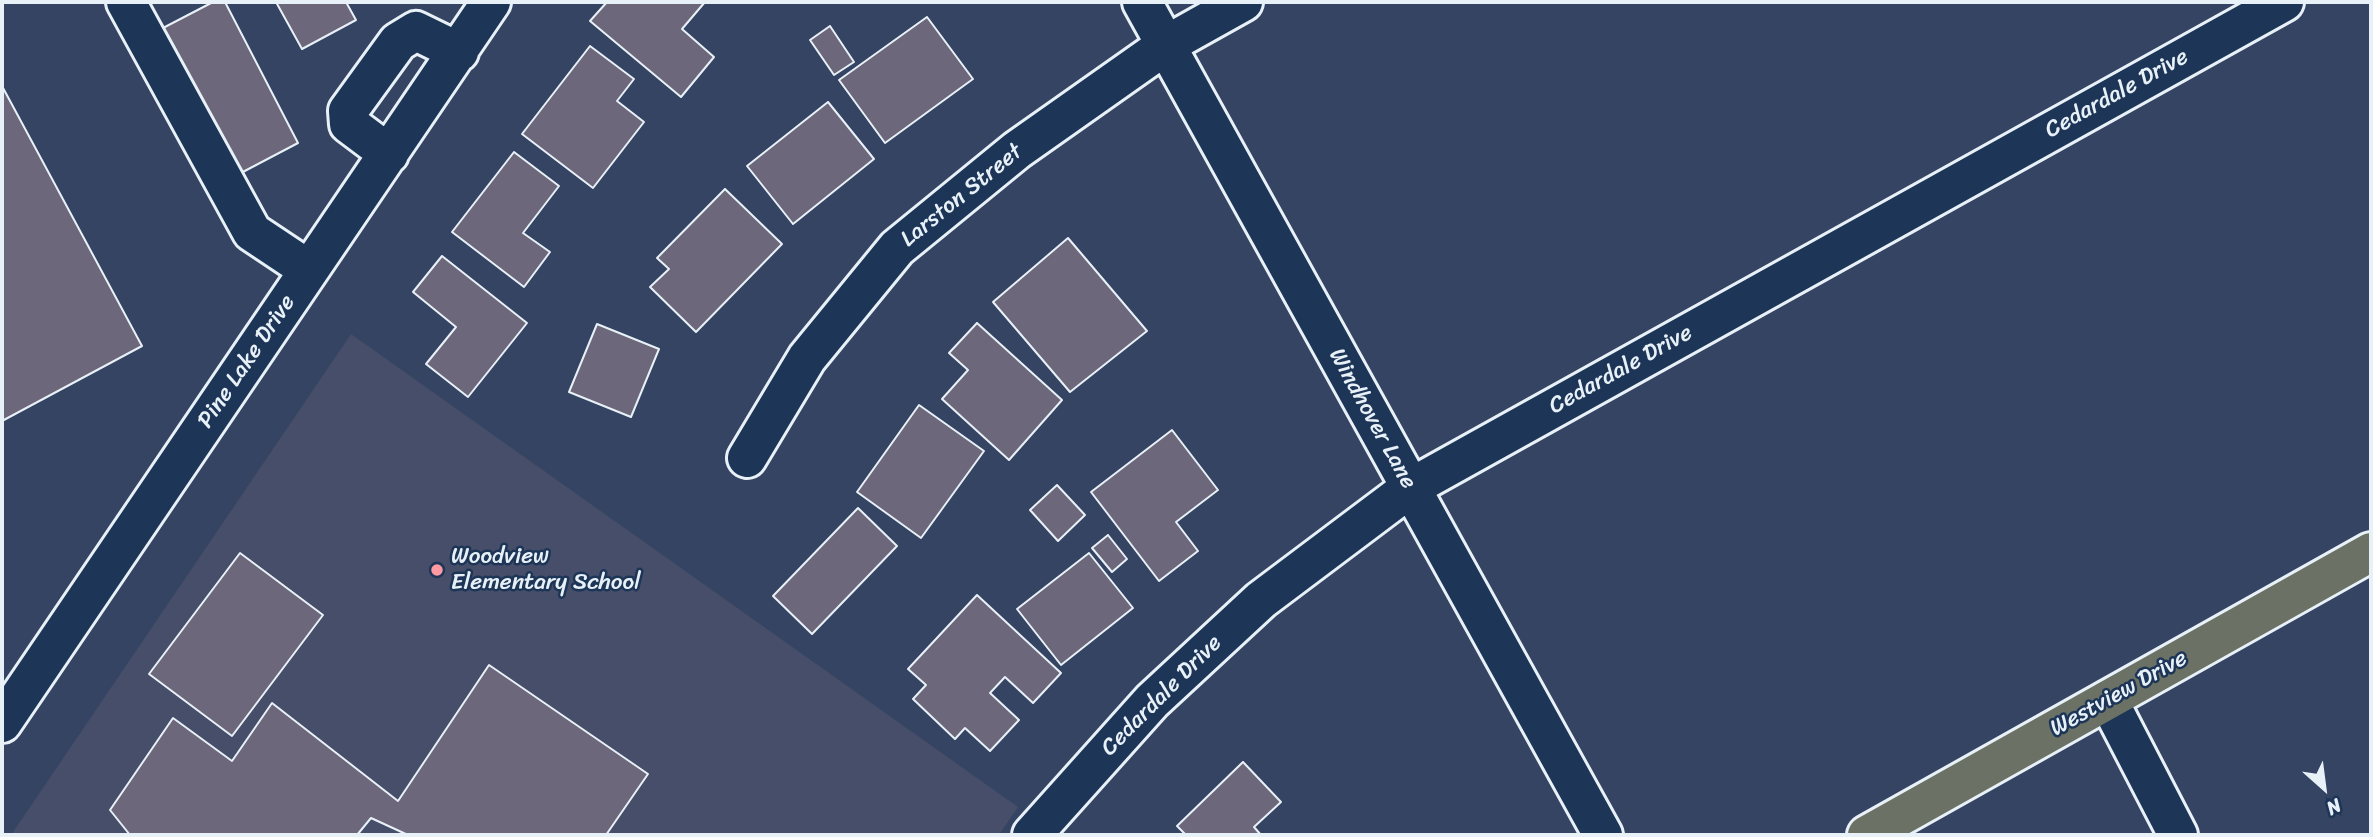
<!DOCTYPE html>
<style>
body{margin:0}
#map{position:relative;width:2373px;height:837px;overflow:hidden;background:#354462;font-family:Sriracha,sans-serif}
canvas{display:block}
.frame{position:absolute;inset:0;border:4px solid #e8f1f8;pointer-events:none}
.north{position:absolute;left:2289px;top:753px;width:70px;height:70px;-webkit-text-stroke:5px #1d3557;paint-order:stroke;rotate:152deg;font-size:19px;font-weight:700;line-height:28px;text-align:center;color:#e8f1f8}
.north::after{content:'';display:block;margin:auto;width:24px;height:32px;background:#e8f1f8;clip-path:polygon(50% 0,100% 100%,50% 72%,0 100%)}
</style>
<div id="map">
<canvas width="2373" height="837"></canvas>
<div class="frame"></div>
<div class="north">N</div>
</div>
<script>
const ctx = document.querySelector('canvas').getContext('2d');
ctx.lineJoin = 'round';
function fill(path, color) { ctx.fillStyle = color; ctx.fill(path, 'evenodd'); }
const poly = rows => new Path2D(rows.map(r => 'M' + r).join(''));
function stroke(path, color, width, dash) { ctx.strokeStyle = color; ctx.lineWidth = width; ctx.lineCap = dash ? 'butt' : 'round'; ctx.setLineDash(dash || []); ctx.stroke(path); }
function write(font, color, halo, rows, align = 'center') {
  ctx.font = font + ' Sriracha,sans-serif'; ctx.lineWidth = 5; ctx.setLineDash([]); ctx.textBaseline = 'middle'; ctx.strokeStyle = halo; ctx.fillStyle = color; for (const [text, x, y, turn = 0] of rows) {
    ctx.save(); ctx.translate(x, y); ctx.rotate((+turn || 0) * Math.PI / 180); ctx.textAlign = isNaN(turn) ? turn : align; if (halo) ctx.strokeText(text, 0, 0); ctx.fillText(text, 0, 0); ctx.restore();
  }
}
fill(poly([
 [351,334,1018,807,999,835,11,835]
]), '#464e69');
const building = poly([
 [213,2,225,2,298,143,239,174,163,28,213,2],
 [276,2,346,2,356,20,302,49,276,2],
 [607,2,705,2,682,29,714,57,681,97,590,21,607,2],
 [927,17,973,79,885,143,839,80,927,17],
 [830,26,854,62,834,75,810,40,830,26],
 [590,46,634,79,617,101,644,122,593,188,522,134,590,46],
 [2,86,142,346,2,421,2,86],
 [828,102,874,159,793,224,747,166,828,102],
 [514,152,559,186,523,233,550,252,524,287,452,232,514,152],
 [725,189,782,244,696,332,650,287,669,269,657,258,725,189],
 [1068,238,1147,331,1070,392,993,302,1068,238],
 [442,256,527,323,468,397,426,364,456,327,413,292,442,256],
 [977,323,1062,400,1009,460,942,399,968,370,949,353,977,323],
 [597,324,659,349,631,417,569,392,597,324],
 [919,405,984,451,921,538,857,492,919,405],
 [1172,430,1218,490,1176,522,1198,551,1159,581,1091,492,1172,430],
 [1057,485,1085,515,1058,541,1030,510,1057,485],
 [858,508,897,546,812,634,773,596,858,508],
 [1108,535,1127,559,1112,572,1092,548,1108,535],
 [240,553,323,615,232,736,149,674,240,553],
 [1089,553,1133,608,1061,665,1017,609,1089,553],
 [977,595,1061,673,1033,703,1005,677,990,693,1019,720,990,751,965,728,955,739,913,699,926,685,908,669,977,595],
 [489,665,648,774,606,835,408,835,371,818,357,835,130,835,110,810,173,718,232,761,272,703,398,801,489,665],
 [1243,762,1281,802,1254,827,1261,835,1186,835,1177,826,1243,762]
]);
fill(building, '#6c677a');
stroke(building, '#e8f1f8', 2);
const minor = poly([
 [126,2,252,232,309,270],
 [1142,2,1603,835],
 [389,154,349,124,348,111,398,42,416,31,459,52],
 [747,458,807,358,897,248,1017,150,1166,45,1243,2],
 [2108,700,2178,835],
 [2,723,491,2],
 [1032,835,1152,701,1261,600,1410,488,2284,2]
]);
const major = poly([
 [1867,835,2371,552]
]);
stroke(minor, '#e8f1f8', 44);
stroke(major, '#e8f1f8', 44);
stroke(minor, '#1d3557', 38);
stroke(major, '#6b7165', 38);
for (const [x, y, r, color] of [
 [437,570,7,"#ff9aa2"]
]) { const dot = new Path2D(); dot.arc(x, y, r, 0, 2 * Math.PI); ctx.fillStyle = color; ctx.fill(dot); stroke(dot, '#1d3557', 2.5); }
write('23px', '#e8f1f8', '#1d3557', [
 ["Cedardale Drive",2117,94,-29],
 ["Larston Street",962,196,-39],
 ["Pine Lake Drive",247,362,-56],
 ["Cedardale Drive",1621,370,-29],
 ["Windhover Lane",1372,419,61],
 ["Westview Drive",2119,694,-29],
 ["Cedardale Drive",1162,696,-45]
]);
write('23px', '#e8f1f8', '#1d3557', [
 ["Woodview",451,557],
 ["Elementary School",451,583]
], 'left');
</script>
